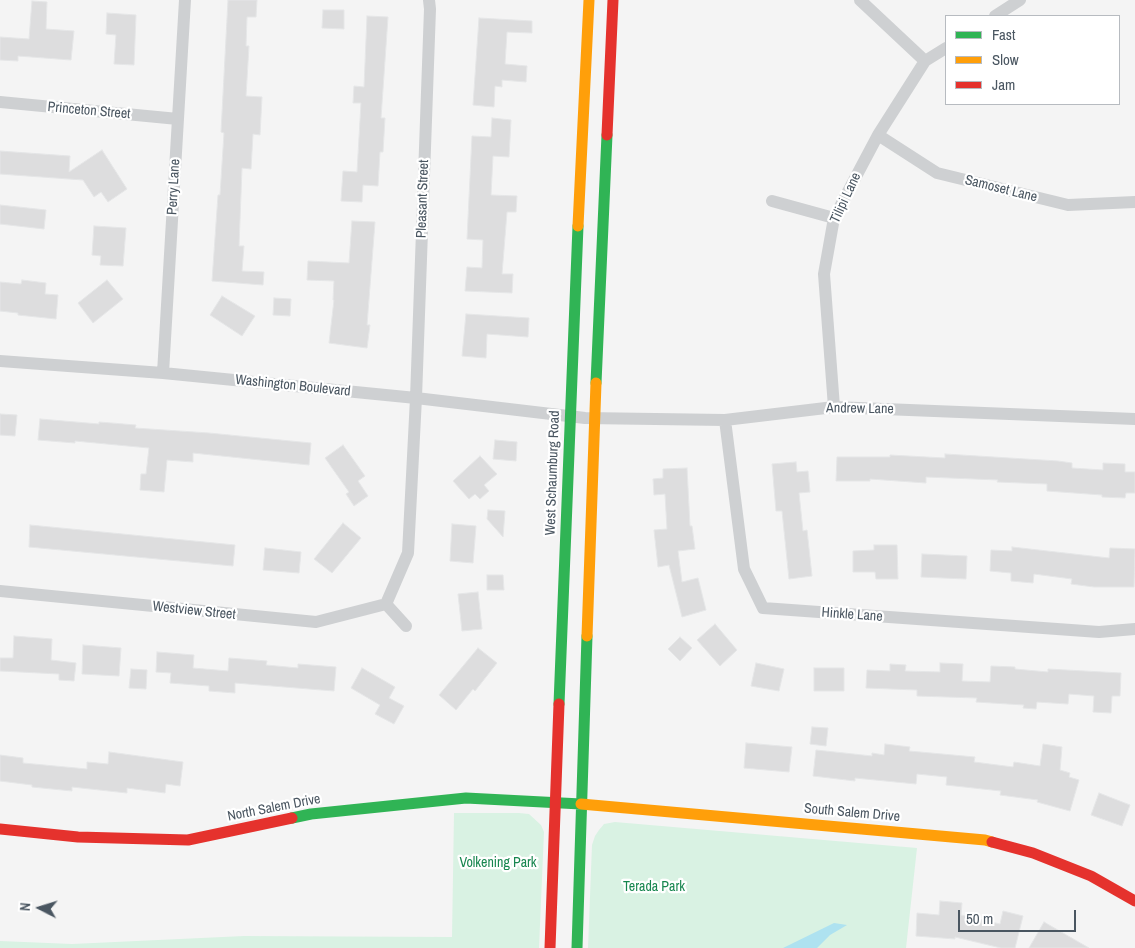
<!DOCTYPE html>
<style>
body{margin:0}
#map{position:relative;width:1135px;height:948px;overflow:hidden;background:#f4f4f4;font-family:"Archivo Narrow",sans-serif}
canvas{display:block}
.legend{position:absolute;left:945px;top:15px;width:175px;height:90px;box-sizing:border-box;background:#fff;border:1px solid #b7bbc0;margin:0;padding:6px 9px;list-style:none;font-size:15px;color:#4a5661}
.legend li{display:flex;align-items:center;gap:10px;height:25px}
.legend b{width:25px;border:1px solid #b7bbc0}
.north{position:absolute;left:15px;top:883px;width:50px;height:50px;-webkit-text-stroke:4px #fff;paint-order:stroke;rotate:275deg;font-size:14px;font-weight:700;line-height:20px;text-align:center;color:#4a5661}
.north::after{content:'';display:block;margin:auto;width:18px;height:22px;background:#4a5661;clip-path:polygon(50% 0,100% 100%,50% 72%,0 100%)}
.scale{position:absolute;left:958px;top:910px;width:118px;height:22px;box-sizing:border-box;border:2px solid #4a5661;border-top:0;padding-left:6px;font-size:15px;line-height:18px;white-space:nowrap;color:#4a5661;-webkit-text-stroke:4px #fff;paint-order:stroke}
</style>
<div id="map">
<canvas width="1135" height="948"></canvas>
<ul class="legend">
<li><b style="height:6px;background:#30b455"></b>Fast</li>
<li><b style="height:6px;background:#ff9f0a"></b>Slow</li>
<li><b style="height:6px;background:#e5322d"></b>Jam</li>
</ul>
<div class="north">N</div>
<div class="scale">50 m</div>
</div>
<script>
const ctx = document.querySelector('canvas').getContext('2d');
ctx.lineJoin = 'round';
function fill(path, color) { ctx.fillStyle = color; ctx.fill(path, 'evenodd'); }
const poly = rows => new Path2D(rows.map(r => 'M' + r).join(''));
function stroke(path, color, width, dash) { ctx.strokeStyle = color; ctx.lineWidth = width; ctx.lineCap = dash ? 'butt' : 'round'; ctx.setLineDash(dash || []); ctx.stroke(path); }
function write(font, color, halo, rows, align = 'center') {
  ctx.font = font + ' "Archivo Narrow",sans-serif'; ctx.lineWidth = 4.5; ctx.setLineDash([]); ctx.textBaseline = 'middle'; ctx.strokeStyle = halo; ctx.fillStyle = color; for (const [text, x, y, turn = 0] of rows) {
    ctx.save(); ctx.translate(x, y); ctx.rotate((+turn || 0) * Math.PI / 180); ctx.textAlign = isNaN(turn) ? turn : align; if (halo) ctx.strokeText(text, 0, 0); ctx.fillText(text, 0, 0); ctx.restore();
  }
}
fill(poly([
 [454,813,519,813,529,814,541,825,544,832,539,948,0,948,0,941,72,944,244,936,452,937],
 [615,822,917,848,906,948,588,948,592,845,595,836,599,830,604,824]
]), '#d9f2e3');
fill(poly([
 [834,923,847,925,830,935,817,948,783,948]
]), '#aee2f0');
const building = poly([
 [228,0,257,0,256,17,247,17,246,46,249,46,246,96,262,97,260,135,253,134,251,169,242,168,239,246,244,246,242,271,264,272,263,285,212,281,218,195,220,195,224,133,221,132,228,0],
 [32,1,47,2,46,29,74,31,71,60,18,56,18,61,0,60,0,37,29,39,32,1],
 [323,10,344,10,344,29,322,28,323,10],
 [107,13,136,15,134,65,114,64,116,35,106,34,107,13],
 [367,16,388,17,381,118,385,118,383,152,380,152,378,186,363,185,362,202,341,201,343,171,357,172,361,103,353,103,354,86,364,87,367,16],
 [479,18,532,21,532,33,507,32,505,64,527,66,526,82,502,80,502,87,495,86,494,107,473,105,479,18],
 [492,118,511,120,509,157,493,156,491,195,517,196,516,212,507,212,502,274,513,274,512,293,465,291,467,267,482,268,483,240,467,239,472,136,491,137,492,118],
 [102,150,127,189,108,202,101,192,94,197,83,180,0,174,0,151,70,156,69,172,102,150],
 [0,205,46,210,44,229,0,224,0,205],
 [352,221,375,222,367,325,370,325,367,348,329,343,334,300,333,300,334,281,307,280,308,261,349,263,352,221],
 [94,226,126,228,123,266,100,265,101,256,92,255,94,226],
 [22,280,46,283,45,294,58,295,56,319,18,315,18,313,0,311,0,282,21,284,22,280],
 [107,280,123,299,93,323,78,303,107,280],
 [222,296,255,316,242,336,210,315,222,296],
 [274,298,291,299,290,316,273,315,274,298],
 [466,314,529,318,528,337,487,334,486,358,462,356,466,314],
 [0,414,17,415,15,436,0,435,0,414],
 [40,419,99,424,99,422,136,425,135,428,209,433,311,443,309,465,193,453,193,462,167,460,164,492,140,490,141,474,146,474,149,448,75,441,75,443,38,440,40,419],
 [495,440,517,442,516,461,493,459,495,440],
 [343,445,365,476,358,481,368,496,354,506,346,494,349,492,325,458,343,445],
 [945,454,1058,461,1072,463,1072,468,1103,470,1103,463,1125,464,1125,472,1135,472,1135,493,1126,493,1125,498,1102,497,1102,495,1047,491,1047,484,997,482,998,480,926,477,926,483,870,479,870,481,836,481,837,457,890,457,890,455,945,458,945,454],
 [480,456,497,474,484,485,489,491,480,499,475,494,469,499,453,481,480,456],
 [796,462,797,472,808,471,810,492,799,493,803,531,807,530,812,576,789,579,782,511,776,511,772,464,796,462],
 [687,468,690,526,692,526,695,549,678,551,682,582,698,578,706,610,682,617,669,565,658,567,654,530,667,529,665,494,654,495,653,479,663,478,663,469,687,468],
 [488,510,505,511,503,537,487,519,488,510],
 [343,523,361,538,332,573,314,559,343,523],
 [452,524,476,526,473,563,450,561,452,524],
 [30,525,235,545,233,566,29,547,30,525],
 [874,545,897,545,898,579,876,579,875,572,853,572,853,551,874,550,874,545],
 [1012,547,1109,558,1110,548,1135,549,1134,587,1094,587,1071,584,1072,579,1034,574,1033,583,1011,581,1011,573,990,571,991,550,1012,551,1012,547],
 [265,548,301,552,299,573,263,570,265,548],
 [922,554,967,556,966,579,921,577,922,554],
 [487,575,503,575,504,590,487,590,487,575],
 [478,592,482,629,462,631,458,594,478,592],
 [715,624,737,650,720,666,697,640,715,624],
 [14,636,52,639,51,660,76,663,74,681,59,680,59,674,0,671,0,658,13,658,14,636],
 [680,637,692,648,680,661,668,649,680,637],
 [83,645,121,648,119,676,82,674,83,645],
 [478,648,497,663,475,691,473,689,456,710,439,695,478,648],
 [157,652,194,655,193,668,228,671,229,658,267,661,266,665,298,668,298,664,336,667,334,691,235,683,235,693,209,691,209,686,170,683,171,673,156,672,157,652],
 [756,663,784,669,779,691,751,686,756,663],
 [940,663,963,664,962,681,990,682,991,666,1015,667,1015,669,1048,672,1048,669,1121,673,1120,696,1112,696,1111,713,1093,712,1094,696,1069,694,1068,704,1037,702,1036,709,1023,708,1024,705,976,702,977,698,917,696,917,690,866,688,867,670,890,671,890,664,906,665,905,671,940,672,940,663],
 [362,668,395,687,389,698,404,706,394,724,375,714,380,705,351,688,362,668],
 [814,668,844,668,844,691,814,691,814,668],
 [131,669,147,670,146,689,129,688,131,669],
 [812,727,828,728,826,746,810,744,812,727],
 [746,743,792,747,789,772,744,768,746,743],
 [885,744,910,747,909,751,975,757,974,762,1013,767,1014,762,1040,766,1043,744,1062,747,1060,770,1070,773,1069,777,1079,780,1070,811,1037,802,1038,800,1000,795,1001,791,946,785,947,777,917,774,916,784,855,778,855,781,813,776,816,750,872,756,872,753,884,755,885,744],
 [109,752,183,762,180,786,166,784,165,793,127,788,127,793,72,787,72,791,32,787,32,785,0,781,0,755,23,758,23,763,87,769,87,762,108,764,109,752],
 [1099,793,1130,805,1122,826,1091,815,1099,793],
 [940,901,962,903,961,915,1000,924,1003,911,1023,916,1015,948,1001,948,955,937,955,939,916,936,917,913,939,915,940,901],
 [1044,922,1089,948,1029,948,1044,922]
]);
fill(building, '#ddddde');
stroke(building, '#e5e6e7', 1);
stroke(poly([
 [860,0,925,61],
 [995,16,1020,0],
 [0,102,178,119],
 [878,135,937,173,1068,205,1135,202],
 [772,201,834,218],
 [0,361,163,373,416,398,585,418,725,420,834,407,1135,419],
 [163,373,185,0],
 [834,407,824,274,834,218,878,135,925,61,946,48],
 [725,420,744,569,763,608,1099,632,1135,629],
 [0,591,316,622,386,604,406,626],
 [386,604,408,553,416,398,430,9,429,0]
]), '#ced0d2', 12);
stroke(poly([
 [596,383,607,135],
 [559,704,578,226],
 [292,818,311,814,466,798,581,804],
 [577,948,587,636]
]), '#30b455', 11);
stroke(poly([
 [578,226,589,0],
 [587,636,596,383],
 [581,804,985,840,992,842]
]), '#ff9f0a', 11);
stroke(poly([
 [607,135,613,0],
 [0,829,78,837,188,840,292,818],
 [992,842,1033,853,1091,876,1135,901],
 [550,948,559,704]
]), '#e5322d', 11);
write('14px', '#4a5661', '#fff', [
 ["Princeton Street",89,111,5],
 ["Perry Lane",174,187,-87],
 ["Samoset Lane",1001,189,14],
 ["Tilipi Lane",846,198,-65],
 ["Pleasant Street",423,199,-88],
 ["Washington Boulevard",293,386,6],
 ["Andrew Lane",860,409,1],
 ["West Schaumburg Road",553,473,-88],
 ["Westview Street",194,611,6],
 ["Hinkle Lane",852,615,4],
 ["North Salem Drive",274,808,-11],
 ["South Salem Drive",852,813,5]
]);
write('14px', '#17864f', '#fff', [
 ["Volkening Park",498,863],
 ["Terada Park",654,887]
]);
</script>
